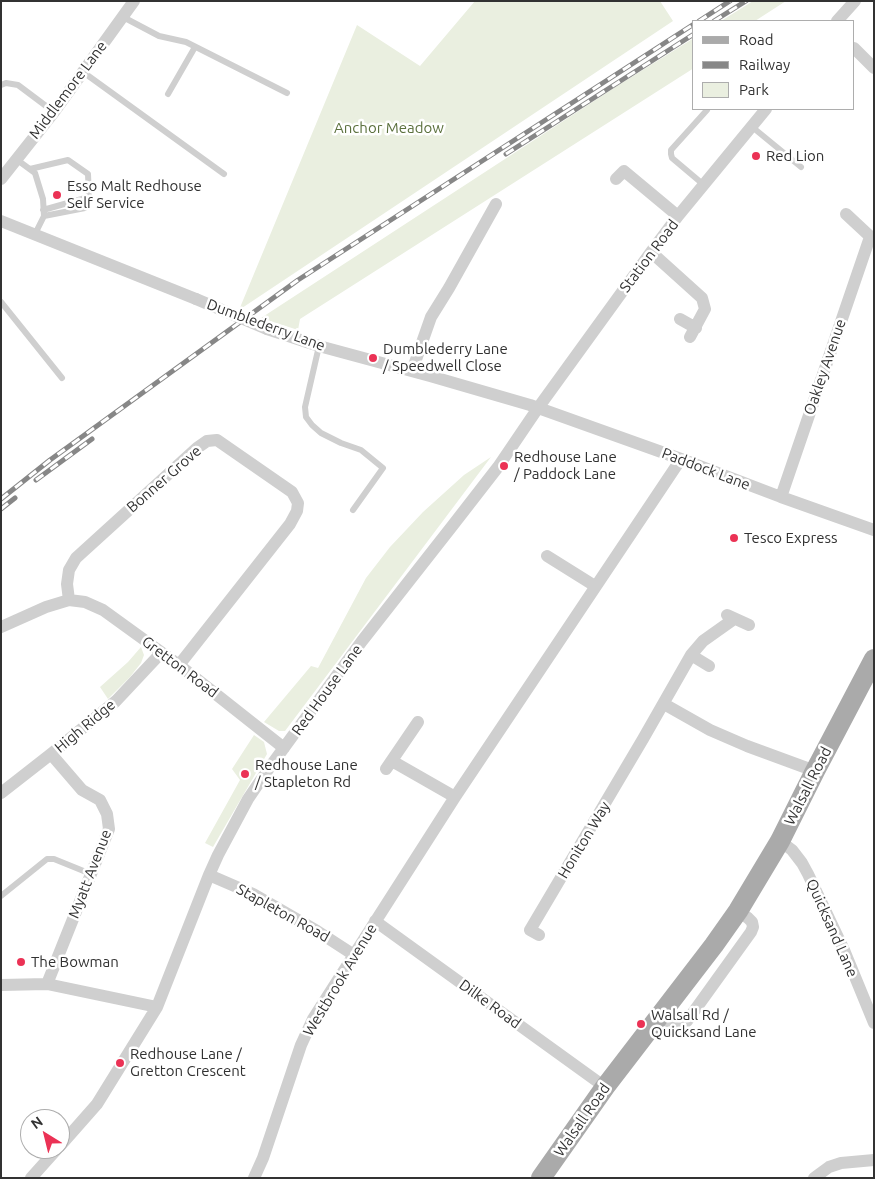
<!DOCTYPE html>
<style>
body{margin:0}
#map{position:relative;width:875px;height:1179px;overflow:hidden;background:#fff;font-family:Ubuntu,sans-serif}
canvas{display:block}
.frame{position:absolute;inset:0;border:2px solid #323232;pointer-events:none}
.legend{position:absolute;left:692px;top:20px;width:162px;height:90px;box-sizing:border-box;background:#fff;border:1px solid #adadad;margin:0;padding:6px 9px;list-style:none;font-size:15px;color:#323232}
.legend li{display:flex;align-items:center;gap:10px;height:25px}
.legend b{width:25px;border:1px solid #adadad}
.north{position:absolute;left:20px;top:1109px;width:50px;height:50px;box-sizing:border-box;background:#fff;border:1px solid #adadad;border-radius:50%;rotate:324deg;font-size:14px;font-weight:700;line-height:20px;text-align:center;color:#323232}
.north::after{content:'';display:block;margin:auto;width:18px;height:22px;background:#eb3255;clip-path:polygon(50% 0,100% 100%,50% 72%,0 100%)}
</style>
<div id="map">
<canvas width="875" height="1179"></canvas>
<div class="frame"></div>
<ul class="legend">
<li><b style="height:6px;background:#aaa"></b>Road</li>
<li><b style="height:6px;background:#878787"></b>Railway</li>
<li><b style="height:14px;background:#eaefe0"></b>Park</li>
</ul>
<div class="north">N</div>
</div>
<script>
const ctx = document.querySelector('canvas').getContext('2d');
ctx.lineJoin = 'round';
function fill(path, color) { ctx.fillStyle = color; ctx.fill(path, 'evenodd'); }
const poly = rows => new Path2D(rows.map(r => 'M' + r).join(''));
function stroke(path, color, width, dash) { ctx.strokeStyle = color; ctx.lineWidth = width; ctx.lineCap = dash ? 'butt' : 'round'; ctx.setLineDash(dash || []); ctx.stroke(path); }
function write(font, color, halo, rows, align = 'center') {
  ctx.font = font + ' Ubuntu,sans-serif'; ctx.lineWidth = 5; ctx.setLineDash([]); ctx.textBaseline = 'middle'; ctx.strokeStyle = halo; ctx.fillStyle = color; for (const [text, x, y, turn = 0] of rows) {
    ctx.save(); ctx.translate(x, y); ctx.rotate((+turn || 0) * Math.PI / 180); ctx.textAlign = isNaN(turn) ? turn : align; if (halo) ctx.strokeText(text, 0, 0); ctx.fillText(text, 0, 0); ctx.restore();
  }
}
fill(poly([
 [475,1,660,1,673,21,239,310,357,25,420,66],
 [753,1,786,1,755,21,721,21],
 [694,38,694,68,300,319,298,330,261,318,617,86],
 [491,457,285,731,279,731,264,722,311,666,318,668,366,578,390,547,423,512,464,475],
 [141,647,144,655,141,663,130,677,108,699,100,687,128,662],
 [254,735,264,742,267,754,213,847,205,843,240,780,232,769]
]), '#eaefe0');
stroke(poly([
 [123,17,159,36,186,42,287,93],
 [83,72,224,174],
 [1,85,6,83,18,85,54,112],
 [168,94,195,47],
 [751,126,801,167],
 [16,159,35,173,43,199,44,216,35,234],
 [30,169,68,160,88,174,89,197,85,208,44,216],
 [704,185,672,158,671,154,671,150,707,110],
 [43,210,89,197],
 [1,302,62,378],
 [319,346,305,407,306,417,312,425,321,433,341,443,361,450,383,468,353,510],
 [1,896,47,859,54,859,91,874]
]), '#cfcfcf', 6);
stroke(poly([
 [837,21,855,1],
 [854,48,874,68],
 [1,179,54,112,134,1],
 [616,179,624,171,678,216],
 [846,214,874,240],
 [1,221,196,299],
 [651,252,702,298,705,309,690,337],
 [680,319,696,328],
 [267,329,319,346,430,376,530,405,681,459,781,497,874,530],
 [412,371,431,317,449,288,496,204],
 [781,497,870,237],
 [547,556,595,586],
 [69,600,67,584,69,570,76,558,197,448,207,441,217,440,292,492,298,503,297,511,290,524,179,665],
 [727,615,749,625],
 [1,627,46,607,69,600,85,602,103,610,179,665,284,748],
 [691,655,709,666],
 [664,704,710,730,747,746,815,771],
 [392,761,455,797],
 [386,769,418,722],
 [1,793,51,754,116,701,161,653],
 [780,841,792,850,802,863,808,874,844,950,874,1023],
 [209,875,253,894,317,931,354,955],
 [375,921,605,1087],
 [539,935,530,930,643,739,691,655,703,641,734,619],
 [47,984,109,829,107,814,100,800,82,790,51,754],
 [1,985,47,984,157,1007],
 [660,1015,672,1025,678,1026,683,1024,687,1021,751,932,753,927,752,922,748,918,738,911],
 [60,1146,97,1104,157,1007,209,875,218,855,248,799,267,771,362,641,453,525,498,467,538,408,651,252,678,216,766,109],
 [31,1178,57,1149],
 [254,1178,263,1158,301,1045,313,1019,455,797,681,459],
 [814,1178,829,1167,841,1163,874,1160]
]), '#cfcfcf', 12);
stroke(poly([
 [541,1178,605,1087,714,945,738,911,780,841,815,771,874,659]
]), '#aaa', 20);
const rail = poly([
 [699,21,730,1],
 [714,21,746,1],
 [506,154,694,34],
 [36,480,92,439],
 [1,499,50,460,298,280,694,24],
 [1,509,15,498]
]);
stroke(rail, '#878787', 5);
stroke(rail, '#fff', 3, [9]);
stroke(poly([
 [196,299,267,329]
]), '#cfcfcf', 12);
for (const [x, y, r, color] of [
 [756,156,5,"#eb3255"],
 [57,195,5,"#eb3255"],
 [373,358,5,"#eb3255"],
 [504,466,5,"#eb3255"],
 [734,538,5,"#eb3255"],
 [245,774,5,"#eb3255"],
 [21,962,5,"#eb3255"],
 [641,1024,5,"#eb3255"],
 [120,1063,5,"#eb3255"]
]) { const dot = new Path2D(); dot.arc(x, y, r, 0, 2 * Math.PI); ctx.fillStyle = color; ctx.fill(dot); stroke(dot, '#fff', 2); }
write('15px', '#323232', '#fff', [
 ["Middlemore Lane",68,90,-53],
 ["Station Road",649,256,-53],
 ["Dumblederry Lane",266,325,20],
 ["Oakley Avenue",825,367,-71],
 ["Paddock Lane",706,469,21],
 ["Bonner Grove",164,479,-41],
 ["Gretton Road",180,667,37],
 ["Red House Lane",327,690,-54],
 ["High Ridge",85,726,-40],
 ["Walsall Road",808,786,-63],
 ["Honiton Way",584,840,-59],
 ["Myatt Avenue",90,874,-69],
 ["Stapleton Road",283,913,29],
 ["Quicksand Lane",832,928,66],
 ["Westbrook Avenue",340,980,-59],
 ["Dilke Road",490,1004,36],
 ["Walsall Road",582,1120,-55]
]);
write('15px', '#5b703d', '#fff', [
 ["Anchor Meadow",389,128]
]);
write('15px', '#323232', '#fff', [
 ["Red Lion",766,156],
 ["Esso Malt Redhouse",67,186],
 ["Self Service",67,203],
 ["Dumblederry Lane",383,349],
 ["/ Speedwell Close",383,366],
 ["Redhouse Lane",514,457],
 ["/ Paddock Lane",514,474],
 ["Tesco Express",744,538],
 ["Redhouse Lane",255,765],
 ["/ Stapleton Rd",255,782],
 ["The Bowman",31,962],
 ["Walsall Rd /",651,1015],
 ["Quicksand Lane",651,1032],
 ["Redhouse Lane /",130,1054],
 ["Gretton Crescent",130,1071]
], 'left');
</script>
